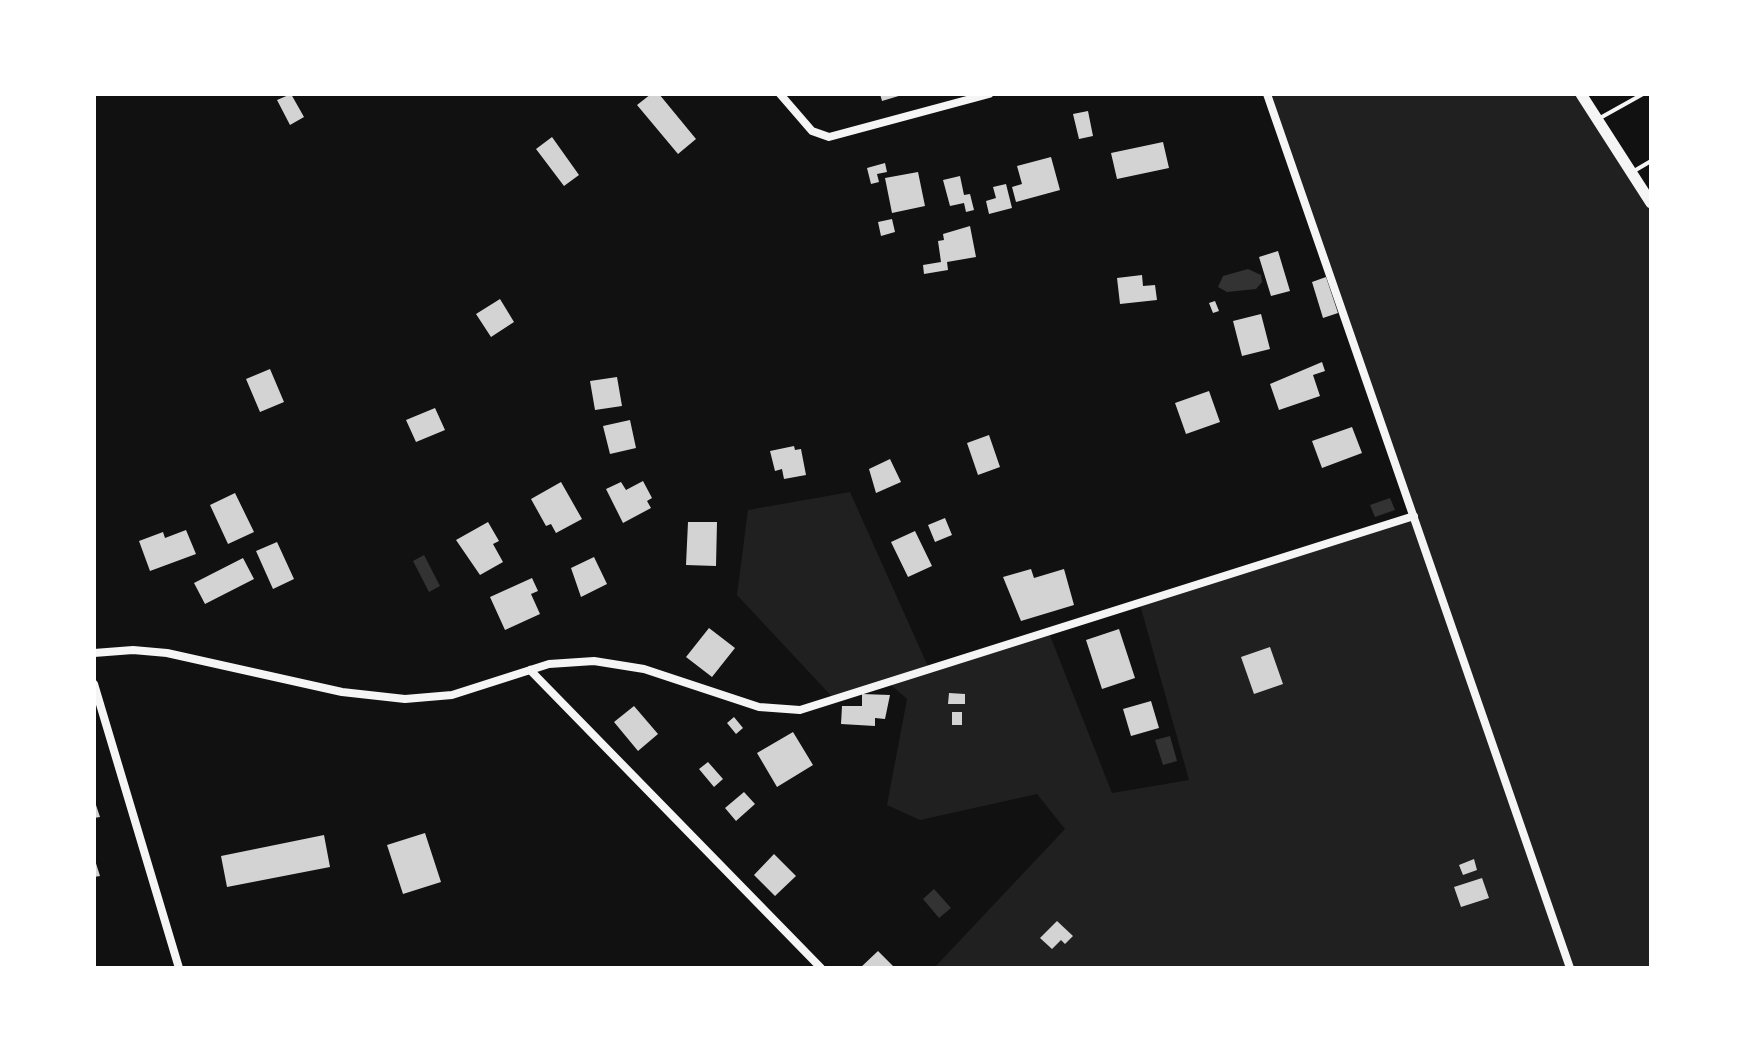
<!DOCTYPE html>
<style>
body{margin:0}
#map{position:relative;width:1745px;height:1062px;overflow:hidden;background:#111;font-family:"Titillium Web",sans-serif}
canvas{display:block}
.frame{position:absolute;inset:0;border:96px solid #fff;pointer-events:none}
</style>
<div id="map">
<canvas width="1745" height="1062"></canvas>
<div class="frame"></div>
</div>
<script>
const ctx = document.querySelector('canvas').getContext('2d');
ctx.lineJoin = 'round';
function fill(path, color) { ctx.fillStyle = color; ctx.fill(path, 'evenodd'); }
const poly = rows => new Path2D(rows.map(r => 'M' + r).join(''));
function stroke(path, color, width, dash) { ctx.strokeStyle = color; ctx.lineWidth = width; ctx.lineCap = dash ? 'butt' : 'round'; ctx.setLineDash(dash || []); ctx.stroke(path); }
fill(poly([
 [1267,94,1582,94,1651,203,1651,968,934,968,1065,829,1037,794,920,820,887,805,907,699,890,684,836,701,737,595,748,510,850,492,930,671,1049,633,1112,793,1189,780,1139,601,1413,516]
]), '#202020');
fill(poly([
 [1248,269,1261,275,1262,282,1256,289,1227,292,1218,287,1223,276],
 [1390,498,1395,510,1375,517,1370,505],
 [424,555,440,586,429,592,413,561],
 [1170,736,1177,761,1163,765,1155,740],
 [934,889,951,908,939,918,923,899]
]), '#333');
fill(poly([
 [291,94,304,117,290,125,277,100],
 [651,94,659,94,696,139,678,154,637,105],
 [880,94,902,94,902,95,882,101],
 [1088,111,1093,136,1079,139,1073,114],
 [552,137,579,175,564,186,536,149],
 [1163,142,1169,168,1117,179,1111,153],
 [1051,157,1060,190,1016,202,1012,187,1022,184,1017,166],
 [885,163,887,172,877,174,879,182,871,184,867,168],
 [918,172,925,206,892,213,885,178],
 [960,176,964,195,970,194,974,210,966,212,964,203,950,206,943,180],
 [1006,184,1012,208,989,214,986,201,996,198,993,187],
 [892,219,895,232,881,236,878,222],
 [970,226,976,257,947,262,948,270,924,274,923,265,941,262,938,241,944,240,943,234],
 [1278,251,1290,291,1271,296,1259,257],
 [1142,275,1143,286,1155,285,1157,300,1120,304,1117,278],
 [1326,277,1338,313,1323,318,1312,282],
 [500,299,514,322,491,337,476,314],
 [1215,301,1219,311,1213,313,1209,303],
 [1261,314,1270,349,1242,356,1233,321],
 [1322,362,1325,371,1313,375,1320,396,1279,410,1270,384],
 [270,369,284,402,260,412,246,379],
 [617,377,622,406,595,410,590,381],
 [1209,391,1220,422,1186,434,1175,403],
 [435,408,445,430,416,442,406,420],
 [630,420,636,448,610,454,603,426],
 [1352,427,1362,453,1322,468,1312,441],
 [989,435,1000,467,978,475,967,443],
 [794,446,795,450,801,449,806,475,784,479,782,469,775,471,770,451],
 [890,459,901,482,876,493,869,469],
 [643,481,652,498,647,501,651,508,623,523,606,489,621,482,626,490],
 [561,482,582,519,556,533,551,524,546,526,531,499],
 [235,493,254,532,228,544,210,505],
 [945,518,952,535,935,542,928,525],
 [488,522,499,541,493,544,503,562,480,575,456,540],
 [688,522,717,522,716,566,686,565],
 [186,530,196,554,150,571,139,541,163,532,165,538],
 [915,531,932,566,908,577,891,542],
 [277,542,294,579,273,589,256,551],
 [594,557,607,584,581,597,571,568],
 [243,558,254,579,205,604,194,583],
 [1031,569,1034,578,1064,569,1074,605,1021,621,1003,577],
 [532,578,538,591,531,594,540,614,505,630,490,597],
 [709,628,735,648,712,677,686,657],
 [1119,629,1135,678,1102,689,1086,640],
 [1270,647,1283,684,1254,694,1241,657],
 [949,693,965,694,965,704,948,704],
 [862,694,890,695,885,719,875,718,875,726,841,724,842,706,862,706],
 [1151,701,1159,728,1131,736,1123,709],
 [634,706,658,734,638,751,614,722],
 [952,712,962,712,962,725,952,725],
 [734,717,743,728,736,734,727,723],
 [793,732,813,765,777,787,757,753],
 [708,762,723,779,714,787,699,769],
 [744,792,755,804,736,821,725,808],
 [94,799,100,817,94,818],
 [425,833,441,882,403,894,387,845],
 [324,835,330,867,227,887,221,856],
 [774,854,796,876,775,896,754,875],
 [94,857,100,876,94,877],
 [1474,859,1477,870,1463,875,1459,865],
 [1482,878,1489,898,1461,907,1454,887],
 [1057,921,1073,936,1065,944,1061,940,1052,949,1040,938],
 [878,951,895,968,860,968]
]), '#d3d3d3');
stroke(poly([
 [1600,118,1643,94],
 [1634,171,1651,161]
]), '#f5f5f5', 4);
stroke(poly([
 [780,94,812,131,829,137,989,94],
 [1267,94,1570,968],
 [94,653,133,650,167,653,342,692,405,699,452,695,549,664,594,661,644,669,759,707,800,710,1414,516],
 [530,670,821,968],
 [94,684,179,968]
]), '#f5f5f5', 8);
stroke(poly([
 [1581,94,1651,203]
]), '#f5f5f5', 11);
</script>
